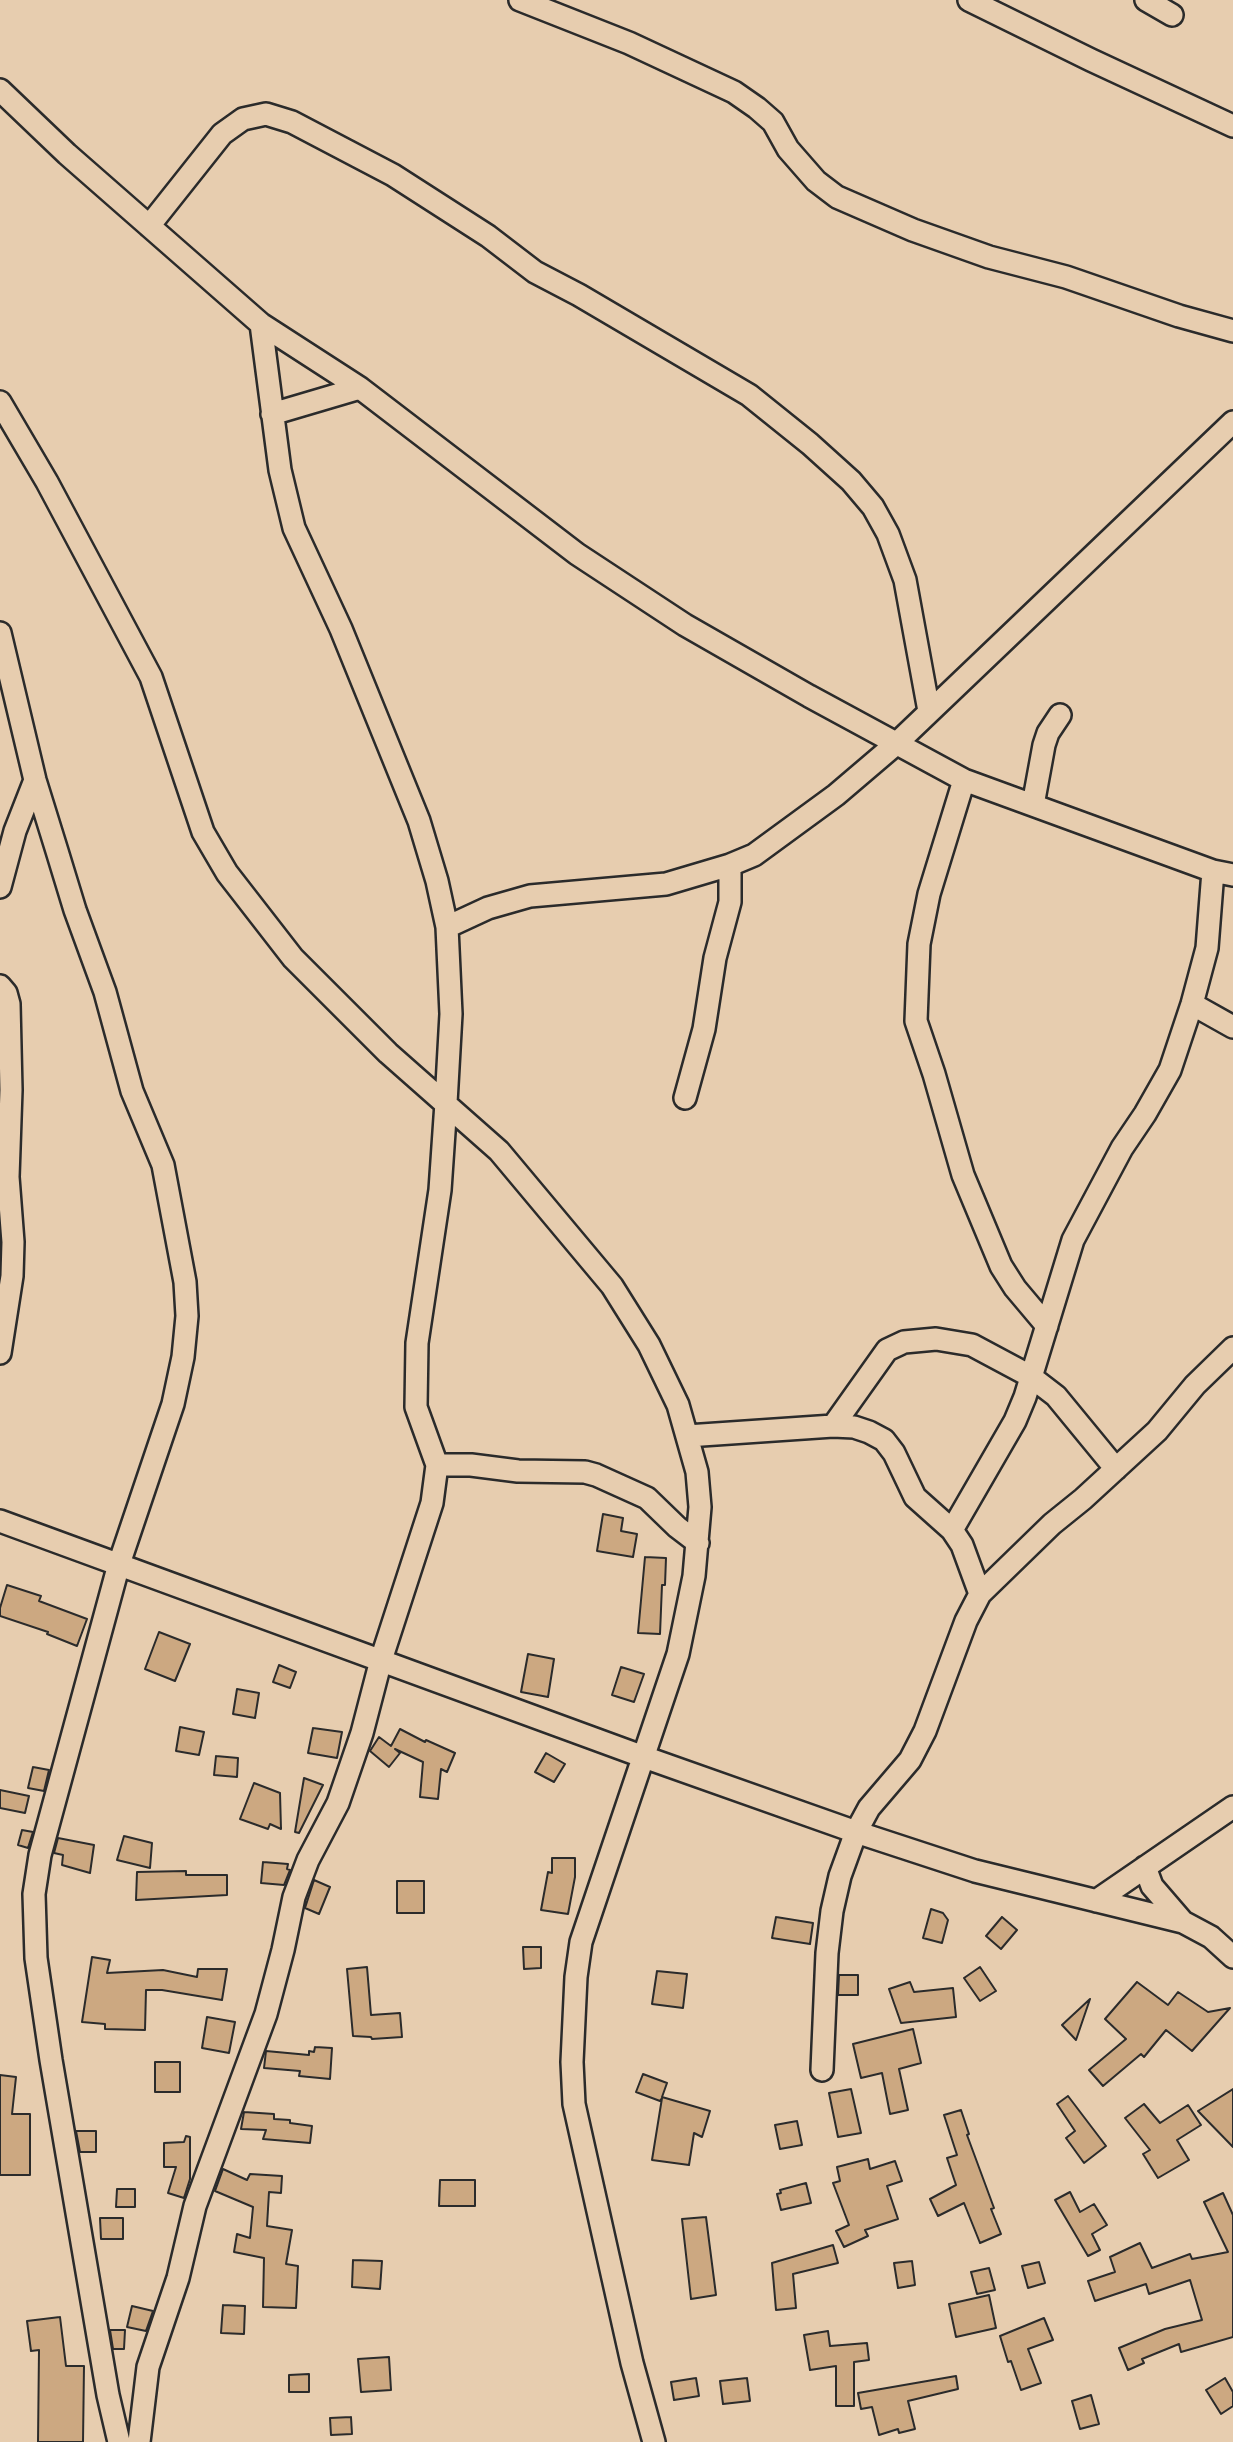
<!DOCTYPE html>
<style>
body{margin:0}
canvas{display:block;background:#e7cdaf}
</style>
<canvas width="1233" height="2442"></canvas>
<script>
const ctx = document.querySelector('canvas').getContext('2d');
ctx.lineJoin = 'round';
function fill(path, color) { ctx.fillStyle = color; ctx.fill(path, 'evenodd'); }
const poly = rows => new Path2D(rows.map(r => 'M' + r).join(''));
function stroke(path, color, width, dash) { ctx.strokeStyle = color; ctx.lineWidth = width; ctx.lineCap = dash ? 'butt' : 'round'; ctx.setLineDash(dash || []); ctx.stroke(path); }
const building = poly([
 [603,1514,623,1518,621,1531,637,1534,633,1557,597,1551,603,1514],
 [645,1557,666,1558,665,1585,662,1585,660,1634,638,1633,645,1557],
 [7,1585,41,1596,39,1601,87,1619,77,1646,47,1634,48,1632,0,1616,0,1608,7,1585],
 [159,1632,190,1644,175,1681,145,1669,159,1632],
 [528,1654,554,1659,548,1697,521,1692,528,1654],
 [279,1665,296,1672,290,1688,273,1682,279,1665],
 [621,1667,644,1674,634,1702,612,1695,621,1667],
 [237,1689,259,1693,255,1718,233,1714,237,1689],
 [180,1727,204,1732,199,1755,176,1751,180,1727],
 [313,1728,342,1732,337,1758,308,1753,313,1728],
 [400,1729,425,1742,426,1740,455,1753,447,1772,441,1769,438,1799,420,1797,423,1762,395,1749,400,1753,389,1767,370,1751,379,1737,391,1746,400,1729],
 [546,1753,565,1764,554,1782,535,1772,546,1753],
 [216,1756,238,1758,237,1777,214,1775,216,1756],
 [33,1767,49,1770,44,1791,28,1788,33,1767],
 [304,1778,323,1785,299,1833,295,1832,304,1778],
 [254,1783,280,1793,281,1829,270,1824,268,1829,240,1819,254,1783],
 [0,1790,29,1796,25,1813,0,1808,0,1790],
 [22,1830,33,1832,28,1848,18,1845,22,1830],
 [124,1836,152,1843,150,1868,117,1860,124,1836],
 [58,1838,94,1845,90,1873,62,1865,63,1855,54,1853,58,1838],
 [552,1858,575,1858,575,1877,568,1914,541,1910,548,1872,552,1873,552,1858],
 [263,1862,288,1864,287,1869,290,1870,284,1885,261,1883,263,1862],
 [186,1871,186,1875,227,1875,227,1895,136,1900,137,1872,186,1871],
 [314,1880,330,1887,319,1914,305,1908,314,1880],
 [397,1881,424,1881,424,1913,397,1913,397,1881],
 [931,1909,943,1913,948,1920,942,1943,923,1938,931,1909],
 [776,1917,813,1923,810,1944,772,1938,776,1917],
 [1002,1917,1017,1930,1001,1949,986,1936,1002,1917],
 [523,1947,541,1947,541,1968,524,1969,523,1947],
 [92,1957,110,1960,107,1973,163,1970,197,1977,198,1969,227,1969,222,2000,162,1990,146,1990,145,2030,105,2029,105,2024,82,2022,92,1957],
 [367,1967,371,2015,400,2013,402,2037,372,2039,371,2037,353,2036,347,1969,367,1967],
 [980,1967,996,1991,980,2001,964,1978,980,1967],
 [657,1971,687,1974,683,2008,652,2004,657,1971],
 [839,1975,858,1975,858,1995,838,1995,839,1975],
 [910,1982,914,1992,953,1988,956,2017,901,2023,889,1989,910,1982],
 [1137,1982,1168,2005,1178,1992,1208,2012,1230,2008,1192,2051,1166,2030,1144,2057,1141,2054,1103,2086,1089,2070,1126,2039,1105,2019,1137,1982],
 [1090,1999,1076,2040,1062,2025,1090,1999],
 [207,2017,235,2022,229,2053,202,2048,207,2017],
 [913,2029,921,2063,899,2069,908,2110,890,2114,882,2073,861,2078,853,2044,913,2029],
 [315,2047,332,2048,330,2079,299,2076,300,2071,264,2068,266,2051,309,2055,309,2051,314,2052,315,2047],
 [155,2062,180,2062,180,2092,155,2092,155,2062],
 [643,2074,667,2083,662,2097,710,2111,702,2137,694,2133,689,2165,652,2160,662,2098,660,2101,636,2092,643,2074],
 [0,2075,16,2077,12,2114,30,2114,30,2175,0,2175,0,2075],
 [851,2089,861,2133,838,2137,829,2093,851,2089],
 [1233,2089,1233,2147,1198,2111,1233,2089],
 [1068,2096,1106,2146,1084,2163,1066,2138,1075,2131,1057,2104,1068,2096],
 [1144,2104,1160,2123,1188,2105,1201,2125,1177,2140,1189,2160,1158,2178,1143,2154,1150,2150,1125,2118,1144,2104],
 [961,2110,969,2134,967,2135,994,2208,991,2209,1001,2234,980,2243,964,2203,938,2216,930,2199,956,2185,947,2158,957,2155,944,2115,961,2110],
 [244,2112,274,2114,274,2119,290,2120,290,2123,312,2126,310,2143,263,2139,266,2130,241,2129,244,2112],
 [797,2121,802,2145,780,2149,775,2125,797,2121],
 [76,2131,96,2131,96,2152,80,2152,76,2131],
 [186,2136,190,2137,190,2179,184,2198,168,2193,176,2167,164,2167,164,2143,184,2142,186,2136],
 [868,2159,870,2169,895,2161,902,2181,887,2186,898,2219,865,2230,868,2236,844,2247,836,2231,849,2225,833,2183,840,2181,837,2167,868,2159],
 [223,2169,247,2180,250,2174,282,2176,281,2193,269,2192,267,2226,292,2230,286,2264,298,2266,296,2308,263,2307,264,2258,234,2252,237,2234,250,2238,253,2207,215,2191,223,2169],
 [440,2180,475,2180,475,2206,439,2206,440,2180],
 [806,2183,811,2203,781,2210,777,2194,781,2193,780,2190,806,2183],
 [117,2189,135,2189,135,2207,116,2207,117,2189],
 [1070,2192,1080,2212,1094,2204,1107,2225,1092,2234,1100,2250,1088,2256,1055,2200,1070,2192],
 [1223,2193,1233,2215,1233,2337,1181,2352,1179,2344,1142,2359,1144,2363,1128,2370,1119,2348,1165,2329,1202,2320,1190,2280,1149,2294,1146,2284,1095,2301,1088,2281,1115,2272,1110,2257,1140,2243,1152,2268,1190,2254,1192,2259,1228,2252,1204,2202,1223,2193],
 [706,2217,716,2295,691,2299,682,2219,706,2217],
 [100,2218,123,2218,123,2239,101,2239,100,2218],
 [833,2245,838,2263,793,2274,796,2308,776,2310,772,2263,833,2245],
 [353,2260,382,2261,380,2289,352,2287,353,2260],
 [912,2261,915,2285,898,2288,894,2263,912,2261],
 [1039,2262,1045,2283,1028,2288,1022,2266,1039,2262],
 [989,2268,995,2290,977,2294,971,2272,989,2268],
 [989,2295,996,2328,956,2337,949,2304,989,2295],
 [223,2305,245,2306,244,2334,221,2333,223,2305],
 [132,2306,153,2311,146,2331,127,2327,132,2306],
 [60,2317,66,2366,84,2366,83,2442,38,2442,39,2350,31,2351,27,2321,60,2317],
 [1044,2318,1053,2340,1028,2349,1041,2383,1021,2390,1011,2361,1008,2362,1000,2336,1044,2318],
 [110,2330,125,2330,124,2349,113,2349,110,2330],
 [828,2331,830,2346,867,2343,869,2360,854,2362,854,2406,836,2406,836,2366,810,2370,804,2335,828,2331],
 [389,2357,391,2390,361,2392,358,2359,389,2357],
 [309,2374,309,2392,289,2392,289,2375,309,2374],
 [956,2376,958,2389,908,2401,915,2429,899,2433,898,2429,879,2435,872,2407,861,2409,858,2393,956,2376],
 [696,2378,699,2396,674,2400,671,2382,696,2378],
 [747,2378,750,2401,723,2404,720,2381,747,2378],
 [1225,2378,1233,2392,1233,2406,1221,2414,1206,2390,1225,2378],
 [1091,2395,1099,2424,1080,2429,1072,2401,1091,2395],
 [351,2417,352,2434,331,2435,330,2418,351,2417]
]);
fill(building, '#cca881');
stroke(building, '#2b2b2b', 2);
const minor = poly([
 [520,0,629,43,734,92,757,108,773,122,788,149,816,181,837,197,913,230,989,257,1066,277,1179,316,1233,331],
 [969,0,1091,60,1233,126],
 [1146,0,1172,15],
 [0,90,67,154,261,324,360,388,577,554,685,625,809,696,964,780,1213,871,1233,875],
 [149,226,222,134,243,119,266,114,292,122,393,175,488,236,535,272,579,295,749,395,810,444,851,481,873,507,888,534,905,580,929,711],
 [0,402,47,482,151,677,203,832,227,873,293,958,388,1053,499,1151,612,1286,649,1345,678,1405,697,1472,700,1507,694,1576,678,1654,581,1942,576,1977,572,2062,574,2104,632,2363,654,2442],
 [272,414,360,388],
 [0,633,35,780,57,851,75,910,105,992,132,1091,163,1165,185,1282,187,1316,183,1357,173,1404,119,1564,40,1855,34,1894,36,1958,51,2060,108,2395,119,2442],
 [964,780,929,894,919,944,916,1021,934,1074,963,1175,1001,1266,1015,1288,1047,1326],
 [1033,805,1044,745,1048,733,1060,715],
 [0,887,15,831,35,780],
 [447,927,488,908,530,896,666,884,730,865,754,855,836,795,897,743,1233,422],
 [0,986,6,993,9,1004,11,1090,8,1177,13,1242,12,1276,0,1353],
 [1192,1004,1233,1027],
 [685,1098,704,1029,715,958,730,902,730,865],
 [833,1426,887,1350,904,1342,936,1339,972,1345,1030,1376,1056,1396,1116,1469],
 [687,1436,833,1426,854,1427,869,1432,884,1440,894,1453,915,1497,952,1530,962,1545,980,1594],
 [437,1465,471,1465,518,1471,585,1472,596,1475,647,1498,677,1527,698,1543],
 [0,1521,644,1757,856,1832,975,1871,1183,1922,1211,1937,1233,1957],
 [952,1530,1015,1421,1025,1397,1073,1240,1122,1148,1145,1114,1170,1070,1192,1004,1207,948,1213,871],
 [1145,1867,1152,1886,1183,1922],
 [1096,1901,1233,1807],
 [822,2070,827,1953,832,1911,840,1876,856,1832,869,1808,910,1760,925,1731,966,1621,980,1594,1052,1524,1083,1499,1157,1431,1195,1385,1233,1348],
 [139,2442,148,2367,178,2278,195,2206,266,2014,283,1950,294,1897,308,1860,338,1803,362,1733,381,1660,432,1503,437,1465,416,1407,417,1343,440,1190,446,1103,451,1014,447,927,437,881,419,821,341,629,294,528,280,470,261,324]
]);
stroke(minor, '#2b2b2b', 26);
stroke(minor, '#e7cdaf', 21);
</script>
